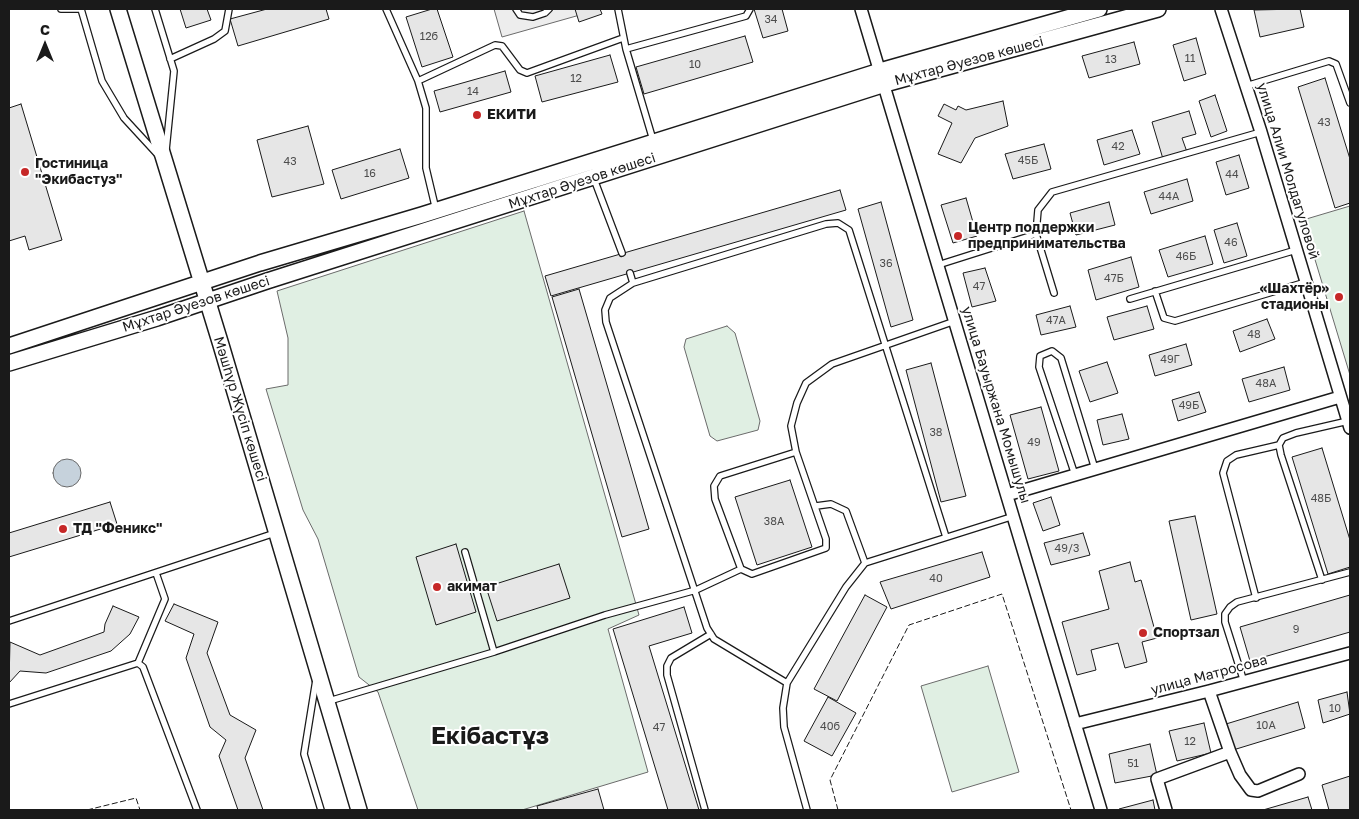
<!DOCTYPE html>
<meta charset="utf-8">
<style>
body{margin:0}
#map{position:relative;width:1359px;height:819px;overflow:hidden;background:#fff;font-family:"Golos Text",sans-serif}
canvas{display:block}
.frame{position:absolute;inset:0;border:10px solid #1a1a1a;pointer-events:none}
.north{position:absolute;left:20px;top:20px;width:50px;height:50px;-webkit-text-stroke:4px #fff;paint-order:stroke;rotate:0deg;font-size:14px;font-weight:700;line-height:20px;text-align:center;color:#1a1a1a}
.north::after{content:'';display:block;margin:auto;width:18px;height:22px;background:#1a1a1a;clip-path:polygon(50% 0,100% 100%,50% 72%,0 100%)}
</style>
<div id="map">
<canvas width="1359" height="819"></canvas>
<div class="frame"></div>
<div class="north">С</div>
</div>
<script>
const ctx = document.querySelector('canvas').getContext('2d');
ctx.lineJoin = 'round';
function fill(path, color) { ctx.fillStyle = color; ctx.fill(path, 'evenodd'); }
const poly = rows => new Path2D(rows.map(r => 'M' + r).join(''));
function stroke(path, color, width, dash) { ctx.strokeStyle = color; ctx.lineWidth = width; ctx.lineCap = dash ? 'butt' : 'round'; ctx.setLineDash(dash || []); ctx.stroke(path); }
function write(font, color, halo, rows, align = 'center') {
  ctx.font = font + ' "Golos Text",sans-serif'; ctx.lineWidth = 4; ctx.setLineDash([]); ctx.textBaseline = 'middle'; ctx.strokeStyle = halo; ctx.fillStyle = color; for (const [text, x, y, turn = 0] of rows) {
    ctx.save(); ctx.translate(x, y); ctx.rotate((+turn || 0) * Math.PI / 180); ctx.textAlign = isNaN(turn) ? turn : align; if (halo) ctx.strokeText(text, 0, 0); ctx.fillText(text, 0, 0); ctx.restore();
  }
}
const green = poly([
 [1350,206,1350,375,1303,220,1350,206],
 [524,211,639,615,608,629,648,772,522,810,418,810,378,692,359,677,318,539,303,510,266,389,288,385,288,338,277,291,524,211],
 [727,326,735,333,760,421,758,430,717,441,710,436,684,347,686,339,727,326],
 [988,666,1019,772,952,792,921,686,988,666]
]);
fill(green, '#e0efe3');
stroke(green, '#6a6a6a', 1);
const parking = poly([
 [494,9,601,9,502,37,494,9]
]);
fill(parking, '#ededed');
stroke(parking, '#6a6a6a', 1);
const water = poly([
 '53 473a14 14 0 1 1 28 0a14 14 0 1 1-28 0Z'
]);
fill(water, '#c6d2dc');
stroke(water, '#6a6a6a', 1);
const building = poly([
 [180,9,207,9,211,20,186,28,180,9],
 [267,9,326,9,329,19,238,46,230,19,267,9],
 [432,9,437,9,453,57,422,67,406,17,432,9],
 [575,9,600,9,602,14,579,22,575,9],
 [754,9,782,9,788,31,763,38,754,9],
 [1300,9,1304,27,1260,37,1254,10,1300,9],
 [745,36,753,62,644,94,636,67,745,36],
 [1196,38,1206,74,1184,81,1173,45,1196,38],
 [1134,42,1140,64,1089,78,1082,56,1134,42],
 [610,55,618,82,542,102,535,76,610,55],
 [505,71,511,92,440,112,434,91,505,71],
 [1325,78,1350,159,1350,203,1335,208,1298,87,1325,78],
 [1215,95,1227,131,1211,137,1199,101,1215,95],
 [1003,101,1008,126,975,138,961,163,938,154,952,123,938,116,944,104,956,110,958,106,966,110,1003,101],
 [21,104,62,240,29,250,25,236,9,241,9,108,21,104],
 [1189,111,1196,134,1182,138,1187,152,1163,159,1152,122,1189,111],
 [308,126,324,184,272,197,257,140,308,126],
 [1132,130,1140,154,1104,165,1097,140,1132,130],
 [1044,144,1051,169,1013,179,1005,154,1044,144],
 [400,149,409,178,341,199,332,170,400,149],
 [1239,155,1249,188,1226,195,1216,162,1239,155],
 [1187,179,1193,201,1151,214,1144,192,1187,179],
 [840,190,846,210,551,296,545,276,840,190],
 [966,198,977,236,953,243,941,205,966,198],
 [881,202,913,320,891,327,858,209,881,202],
 [1109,202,1115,225,1076,235,1070,213,1109,202],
 [1237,223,1247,256,1224,263,1214,230,1237,223],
 [1205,236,1213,264,1168,277,1159,250,1205,236],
 [1131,257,1139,287,1096,300,1088,270,1131,257],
 [985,268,996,301,972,307,963,273,985,268],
 [579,289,649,529,622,537,552,297,579,289],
 [1070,306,1076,327,1041,335,1036,315,1070,306],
 [1147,306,1154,329,1114,340,1107,317,1147,306],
 [1267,319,1275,339,1240,352,1233,331,1267,319],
 [1186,344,1192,365,1155,376,1149,355,1186,344],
 [1107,362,1118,393,1090,402,1079,371,1107,362],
 [931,363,966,496,941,502,906,370,931,363],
 [1284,367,1290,390,1249,402,1242,379,1284,367],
 [1199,392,1206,412,1178,421,1172,400,1199,392],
 [1041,407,1059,471,1028,479,1010,415,1041,407],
 [1122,414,1129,439,1103,445,1097,420,1122,414],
 [1322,448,1350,540,1350,567,1328,574,1292,457,1322,448],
 [790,480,812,547,757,565,735,497,790,480],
 [1051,497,1060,525,1043,531,1033,503,1051,497],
 [110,502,117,524,9,557,9,533,110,502],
 [1195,516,1217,614,1191,620,1169,521,1195,516],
 [1083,533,1090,555,1051,565,1044,543,1083,533],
 [456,544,476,612,436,625,416,557,456,544],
 [982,552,990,577,891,609,880,582,982,552],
 [1130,562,1135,582,1141,580,1157,638,1142,642,1147,662,1125,668,1118,643,1091,650,1096,670,1077,675,1062,622,1109,609,1099,571,1130,562],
 [559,564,570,598,497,621,486,587,559,564],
 [865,595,887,607,837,701,814,689,865,595],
 [1350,595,1350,632,1250,661,1240,627,1350,595],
 [174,604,218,622,207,653,230,715,256,730,245,758,263,810,238,810,219,756,226,740,210,727,186,658,194,634,165,621,174,604],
 [113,606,139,617,130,634,111,651,46,673,20,671,9,683,10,642,40,655,104,632,105,624,113,606],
 [684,607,692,633,649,646,699,810,668,810,613,629,684,607],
 [1347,692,1350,714,1323,723,1318,700,1347,692],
 [828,697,856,713,832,756,804,741,828,697],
 [1298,702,1305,728,1233,750,1226,724,1298,702],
 [1204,723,1211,753,1177,761,1169,731,1204,723],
 [1150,744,1157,775,1115,783,1109,754,1150,744],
 [1350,776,1350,810,1329,810,1322,785,1350,776],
 [598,789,604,810,538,810,537,806,598,789],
 [1308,797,1312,810,1263,810,1308,797],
 [1153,800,1155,810,1119,810,1119,809,1153,800]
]);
fill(building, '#e6e6e6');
stroke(building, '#1a1a1a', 1);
const lane = poly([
 [61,9,81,9],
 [81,9,102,81,124,118,158,155],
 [155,9,174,71,166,150],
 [386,9,418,81,426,108,426,168,436,210],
 [516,9,520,15,533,17,545,13,549,9],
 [618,9,626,49,653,140],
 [626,49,746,16,750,9],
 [170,59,214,39,225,31,229,9],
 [418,81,495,45,502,46,520,70,527,73,623,38],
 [1246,86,1329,61,1336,64,1350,103],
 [594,179,622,253],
 [938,265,1036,234],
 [630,273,633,283,826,224,838,223,849,230,946,537],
 [633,283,610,298,605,310,606,322,707,628,714,639,787,683],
 [1155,291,1164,318,1175,321,1306,282],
 [1054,293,1036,234,1038,210,1052,192,1261,132],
 [1130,299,1296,250],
 [1075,475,1039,367,1040,356,1052,351,1061,358,1095,469],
 [816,506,831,504,846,511,865,563],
 [465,552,494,652],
 [741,569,715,499,714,486,720,476,796,452],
 [1322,580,1281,455,1279,445,1283,438,1296,433,1348,421],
 [1256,598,1223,473,1227,461,1236,455,1279,445],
 [9,621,275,533],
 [138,663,165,599,156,573],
 [316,680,304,754,321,810],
 [1244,682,1225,622,1225,614,1230,607,1237,602,1350,572],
 [329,701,494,652,605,615,696,590,741,569,752,574,826,548,826,539,796,452,791,426,797,403,806,383,832,364,955,321],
 [9,704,138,663,143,667,197,810],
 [705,810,667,675,667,666,671,658,711,634],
 [807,810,784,727,783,708,787,683,846,587,865,563,1014,516]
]);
const street = poly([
 [861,9,1101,810],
 [1221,9,1261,132,1350,428],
 [1007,495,1340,397],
 [1075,724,1209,691,1350,653],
 [1230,752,1240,775,1251,790,1258,791,1299,774],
 [1166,810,1157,779,1230,752,1209,691]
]);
const secondary = poly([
 [118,9,221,345,359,810],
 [9,346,260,263,422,215,880,71,1099,9],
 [9,363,157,318,267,281,885,84,1158,9]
]);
stroke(lane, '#1a1a1a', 8);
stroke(street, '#1a1a1a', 14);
stroke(secondary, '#1a1a1a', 18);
stroke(lane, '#fff', 5.5);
stroke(street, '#fff', 11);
stroke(secondary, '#fff', 15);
stroke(poly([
 [87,810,136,798,140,810],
 [838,810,830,780,909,625,1002,594,1071,810]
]), '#1a1a1a', 1, [6, 2.5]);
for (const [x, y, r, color] of [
 [477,115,5,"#c62828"],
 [25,172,5,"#c62828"],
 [958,236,5,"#c62828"],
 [1339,297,5,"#c62828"],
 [63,529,5,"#c62828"],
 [437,587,5,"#c62828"],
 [1143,633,5,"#c62828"]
]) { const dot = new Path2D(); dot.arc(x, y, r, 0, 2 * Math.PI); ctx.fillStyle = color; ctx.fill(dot); stroke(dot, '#fff', 2); }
write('11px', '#4d4d4d', null, [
 ["34",771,20],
 ["12б",429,37],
 ["11",1190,59],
 ["13",1111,60],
 ["10",695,65],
 ["12",576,79],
 ["14",473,92],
 ["43",1324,123],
 ["42",1118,147],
 ["45Б",1028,161],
 ["43",290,162],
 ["16",370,174],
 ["44",1232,175],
 ["44А",1169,197],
 ["46",1231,243],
 ["46Б",1186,257],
 ["36",886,264],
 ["47Б",1114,279],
 ["47",979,287],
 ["47А",1056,321],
 ["48",1254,335],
 ["49Г",1170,360],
 ["48А",1266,384],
 ["49Б",1189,406],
 ["38",936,433],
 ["49",1034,443],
 ["48Б",1321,499],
 ["38А",774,522],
 ["49/3",1067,549],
 ["40",936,579],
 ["9",1296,630],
 ["10",1335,709],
 ["10А",1266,726],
 ["40б",830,727],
 ["47",659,728],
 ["12",1190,742],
 ["51",1133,764]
]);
write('14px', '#1a1a1a', '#fff', [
 ["Мұхтар Әуезов көшесі",969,61,-15],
 ["улица Алии Молдагуловой",1288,171,73],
 ["Мұхтар Әуезов көшесі",582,181,-18],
 ["Мұхтар Әуезов көшесі",196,304,-18],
 ["улица Бауыржана Момышулы",996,405,73],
 ["Мәшһүр Жүсіп көшесі",240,409,73],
 ["улица Матросова",1209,675,-15]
]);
write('bold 14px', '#1a1a1a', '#fff', [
 ["ЕКИТИ",487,115],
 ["Гостиница",35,164],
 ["\"Экибастуз\"",35,180],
 ["Центр поддержки",968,228],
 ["предпринимательства",968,244],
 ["«Шахтёр»",1329,289,"right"],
 ["стадионы",1329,305,"right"],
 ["ТД \"Феникс\"",73,529],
 ["акимат",447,587],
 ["Спортзал",1153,633]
], 'left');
write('bold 24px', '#1a1a1a', '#fff', [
 ["Екібастұз",490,736]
]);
</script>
